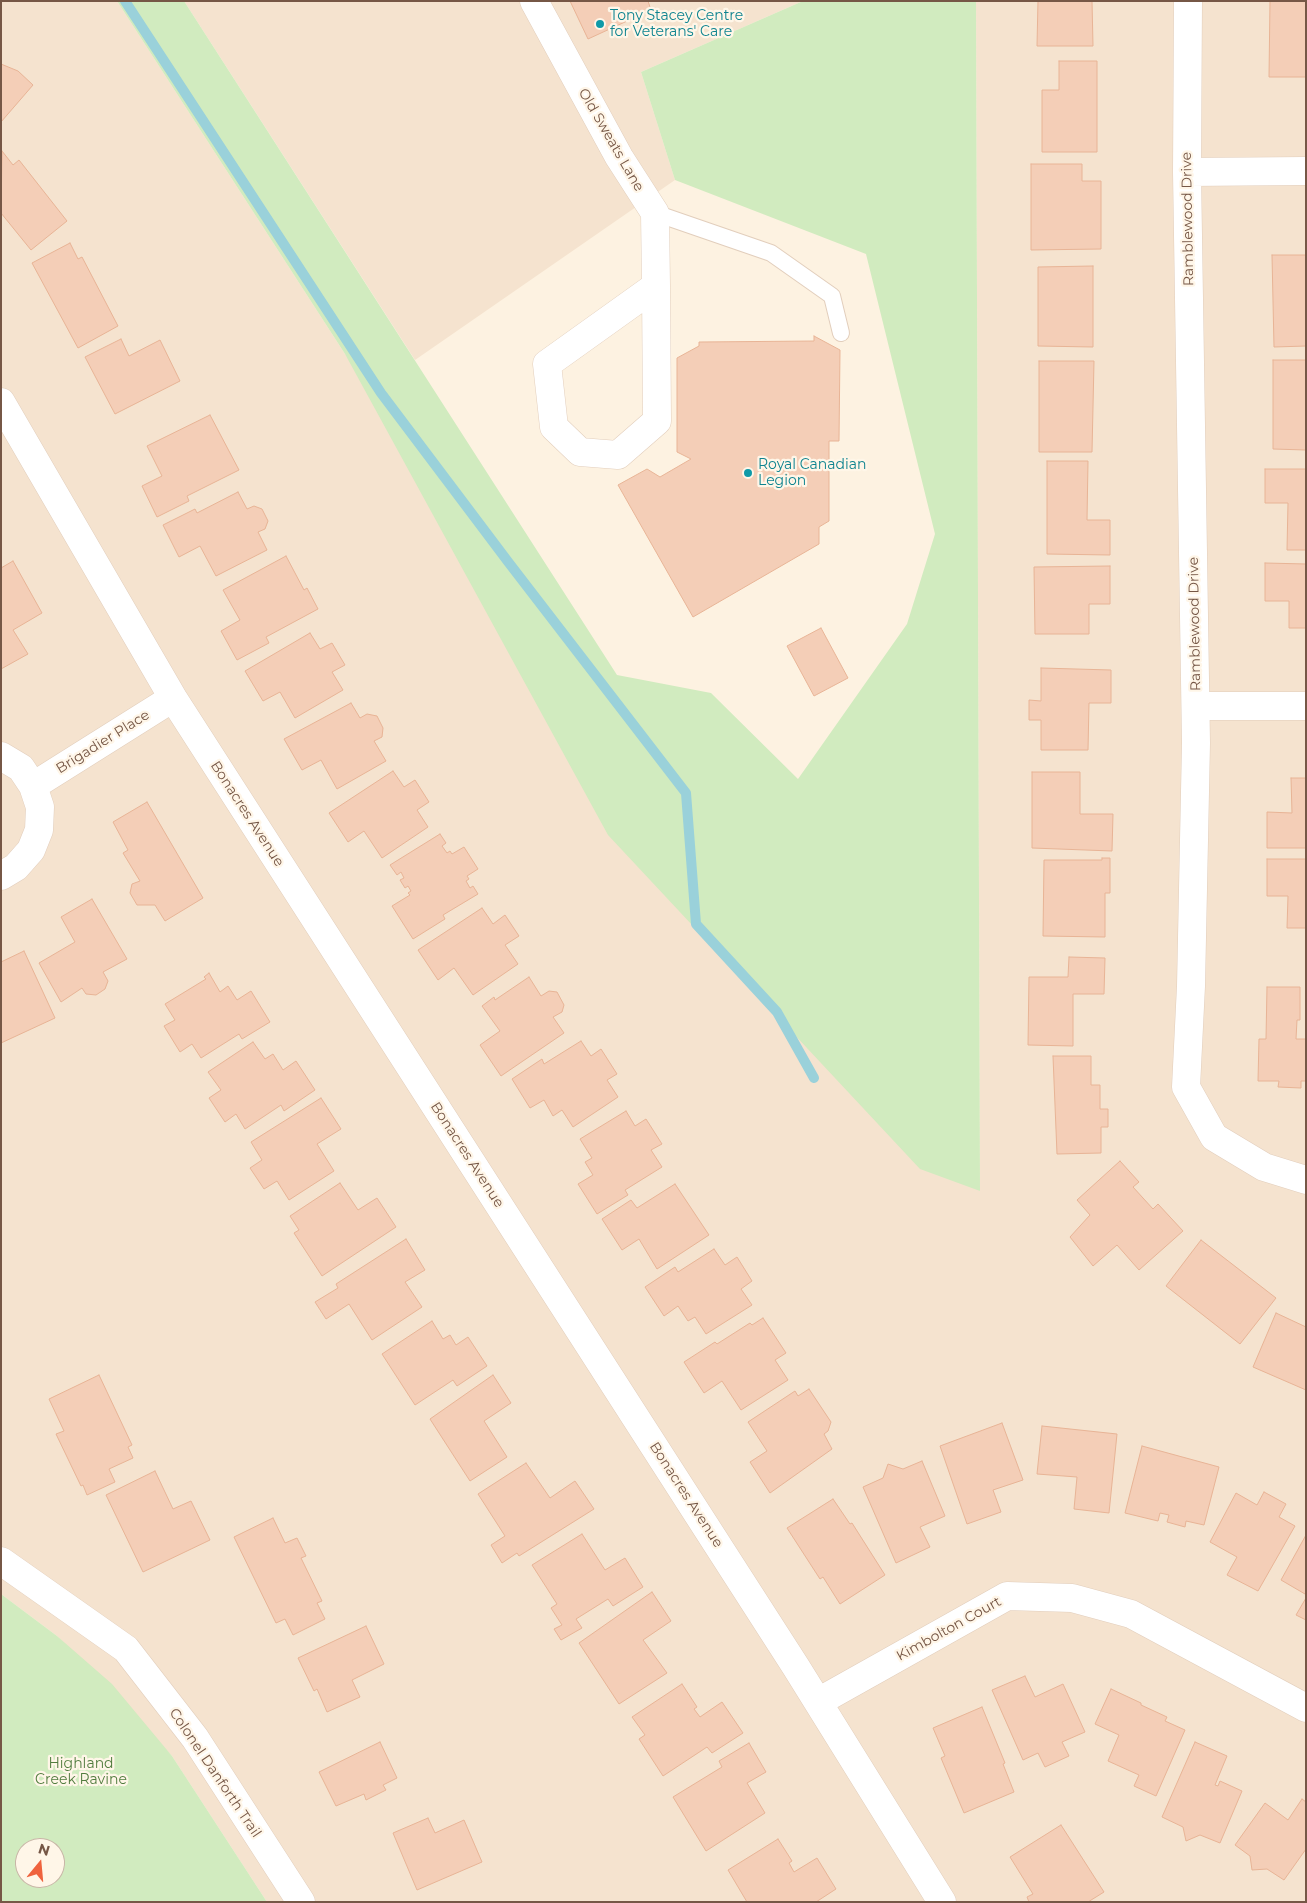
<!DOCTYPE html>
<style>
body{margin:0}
#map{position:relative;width:1307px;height:1903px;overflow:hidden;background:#fdf2e1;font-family:Montserrat,sans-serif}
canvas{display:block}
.frame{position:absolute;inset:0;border:2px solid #765746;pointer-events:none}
.north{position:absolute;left:15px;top:1838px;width:50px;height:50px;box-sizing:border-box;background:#fff6e8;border:1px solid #c8b6a7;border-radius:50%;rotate:17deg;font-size:14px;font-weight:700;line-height:20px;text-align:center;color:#765746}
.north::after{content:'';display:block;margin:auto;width:18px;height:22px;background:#ef633e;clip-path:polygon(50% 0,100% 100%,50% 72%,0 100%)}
</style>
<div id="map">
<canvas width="1307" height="1903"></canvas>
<div class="frame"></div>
<div class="north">N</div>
</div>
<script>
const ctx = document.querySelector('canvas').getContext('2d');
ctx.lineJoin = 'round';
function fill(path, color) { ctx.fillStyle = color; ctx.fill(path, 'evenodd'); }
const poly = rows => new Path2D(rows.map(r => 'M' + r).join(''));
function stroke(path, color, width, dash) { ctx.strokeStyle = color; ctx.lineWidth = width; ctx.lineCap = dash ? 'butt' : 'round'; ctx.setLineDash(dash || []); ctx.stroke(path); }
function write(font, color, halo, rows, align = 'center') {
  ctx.font = font + ' Montserrat,sans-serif'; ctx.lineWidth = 4.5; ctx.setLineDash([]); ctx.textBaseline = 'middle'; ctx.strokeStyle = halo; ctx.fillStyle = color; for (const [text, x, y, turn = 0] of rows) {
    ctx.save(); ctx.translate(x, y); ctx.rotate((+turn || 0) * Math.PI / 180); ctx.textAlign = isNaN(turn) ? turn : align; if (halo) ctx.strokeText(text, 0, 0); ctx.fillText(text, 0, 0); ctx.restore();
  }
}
fill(poly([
 [1,1,117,1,345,354,980,1191,976,1,1306,1,1306,1902,267,1902,172,1756,57,1636,1,1594],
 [184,1,803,1,641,72,675,180,415,360]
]), '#f5e3cf');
fill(poly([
 [117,1,184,1,617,675,711,693,798,779,907,624,935,534,866,254,675,180,641,72,803,1,976,1,980,1191,920,1169,608,835,345,354],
 [1,1594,57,1636,112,1684,172,1756,267,1902,1,1902],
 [25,1848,55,1848,55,1878,25,1878]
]), '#d1ebbf');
stroke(poly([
 [125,1,381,393,509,563,686,793,696,924,777,1012,814,1078]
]), '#9ad1da', 10);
const building = poly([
 [570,1,648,1,651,10,588,39,570,1],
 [1038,1,1092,1,1093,46,1037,46,1038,1],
 [1270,1,1306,1,1306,77,1269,77,1270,1],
 [1059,61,1097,61,1097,152,1042,152,1042,90,1059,90,1059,61],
 [1,64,18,71,33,85,1,122,1,64],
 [2,151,13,165,19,160,67,221,31,250,1,213,2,151],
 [1031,164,1082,164,1082,181,1101,181,1101,249,1031,250,1031,164],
 [70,243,78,259,82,257,118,326,78,348,32,263,70,243],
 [1272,255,1306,255,1306,346,1274,347,1272,255],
 [1093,266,1093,347,1038,346,1038,267,1093,266],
 [814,336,840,350,839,441,829,441,829,521,819,527,819,544,693,617,618,485,647,469,660,477,691,459,677,452,677,358,699,346,699,342,814,341,814,336],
 [121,339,129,356,160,340,180,381,115,414,85,357,121,339],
 [1273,360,1306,360,1306,450,1273,449,1273,360],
 [1039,361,1094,361,1092,452,1039,452,1039,361],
 [210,415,239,470,187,496,189,501,157,517,142,486,162,476,147,446,210,415],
 [1047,461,1088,461,1087,520,1110,520,1110,555,1047,554,1047,461],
 [1265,469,1306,469,1306,550,1287,550,1288,503,1265,503,1265,469],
 [238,492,247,509,254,506,262,509,268,521,265,529,258,532,267,550,216,576,200,546,179,557,163,525,195,509,197,513,238,492],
 [286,556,304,590,307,588,318,609,266,637,269,643,237,660,221,631,240,620,223,590,286,556],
 [13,561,42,613,13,630,28,654,1,669,1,568,13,561],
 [1265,563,1306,564,1306,628,1289,628,1289,601,1265,601,1265,563],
 [1110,566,1110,604,1089,604,1089,634,1035,634,1034,567,1110,566],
 [821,628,848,678,814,696,787,646,821,628],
 [310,633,320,649,332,643,345,665,332,672,343,690,295,718,280,692,263,701,245,671,310,633],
 [1041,668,1111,670,1111,703,1089,703,1088,750,1041,750,1041,720,1029,720,1029,700,1041,701,1041,668],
 [351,703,360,718,367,714,377,716,383,728,382,737,374,741,386,761,337,789,321,760,302,770,284,739,351,703],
 [393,771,404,787,415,780,429,802,417,810,428,827,382,858,364,831,348,842,329,813,393,771],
 [1032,772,1080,772,1080,814,1113,814,1112,851,1032,848,1032,772],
 [1291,778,1306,778,1306,848,1267,848,1267,812,1292,813,1291,778],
 [147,802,203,898,165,921,155,905,137,905,130,893,132,884,140,881,123,853,128,850,113,822,147,802],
 [440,834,446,843,442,846,447,853,450,851,452,854,464,847,478,869,467,876,469,879,466,881,470,888,473,886,478,894,443,915,445,919,413,939,392,906,410,895,408,893,411,891,408,886,405,888,400,880,404,878,401,872,397,875,390,865,440,834],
 [1102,858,1110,858,1110,893,1105,893,1105,937,1043,936,1044,860,1102,860,1102,858],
 [1267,859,1306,859,1306,928,1287,928,1288,896,1267,896,1267,859],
 [92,899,127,959,103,972,108,981,105,989,96,995,86,994,82,988,61,1002,39,963,75,942,61,917,92,899],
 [482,908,493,924,505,915,519,936,505,945,518,964,473,995,454,968,438,980,418,950,482,908],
 [24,951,55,1018,1,1043,1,962,24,951],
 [1069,957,1105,958,1104,994,1073,994,1073,1046,1028,1045,1029,977,1068,977,1069,957],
 [209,973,220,992,228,986,237,1000,251,991,270,1022,242,1039,239,1034,201,1058,192,1044,180,1052,164,1026,175,1020,165,1004,206,979,204,977,209,973],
 [529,977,541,996,549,991,557,992,564,1005,562,1012,553,1017,564,1033,501,1076,480,1045,500,1031,482,1006,494,997,495,1000,529,977],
 [1267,987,1300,987,1300,1020,1297,1020,1296,1039,1306,1039,1306,1081,1301,1081,1301,1088,1278,1087,1279,1081,1258,1081,1259,1039,1266,1039,1267,987],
 [581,1041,591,1056,601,1049,617,1074,607,1080,618,1097,573,1127,562,1110,553,1116,544,1100,530,1108,512,1079,542,1059,544,1064,581,1041],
 [253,1042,265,1059,273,1054,283,1070,296,1061,315,1090,284,1111,281,1105,245,1129,236,1114,225,1122,209,1098,221,1090,208,1072,253,1042],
 [1053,1056,1091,1056,1091,1085,1100,1085,1100,1109,1108,1109,1108,1127,1101,1127,1101,1153,1057,1154,1053,1056],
 [321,1098,341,1129,317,1144,334,1171,289,1200,277,1181,264,1189,250,1168,262,1160,251,1142,321,1098],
 [626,1111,635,1126,646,1119,662,1144,651,1150,662,1167,625,1190,628,1195,597,1214,578,1184,593,1175,585,1162,592,1158,580,1139,626,1111],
 [1120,1161,1139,1182,1133,1187,1153,1209,1158,1204,1183,1231,1139,1270,1117,1245,1093,1266,1070,1237,1090,1215,1077,1200,1120,1161],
 [340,1183,358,1210,377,1198,396,1227,322,1276,294,1233,299,1230,290,1216,340,1183],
 [675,1184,709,1235,657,1269,639,1239,622,1250,602,1219,631,1200,637,1208,675,1184],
 [406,1239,425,1270,405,1282,422,1307,372,1340,349,1304,326,1319,315,1302,338,1288,336,1284,406,1239],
 [1201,1240,1276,1298,1240,1344,1166,1286,1201,1240],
 [714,1249,725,1265,737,1257,752,1281,741,1289,752,1305,706,1334,695,1317,688,1321,678,1306,664,1316,645,1287,675,1267,678,1272,714,1249],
 [1276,1313,1306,1327,1306,1390,1253,1367,1276,1313],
 [763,1318,786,1353,775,1360,788,1380,741,1410,722,1381,704,1393,684,1362,715,1342,717,1344,750,1323,752,1325,763,1318],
 [432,1321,443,1339,450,1335,456,1345,468,1337,487,1366,457,1386,453,1380,415,1405,382,1354,432,1321],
 [99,1375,132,1445,128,1447,133,1458,109,1469,115,1482,87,1495,83,1485,81,1486,56,1434,64,1431,49,1399,99,1375],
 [493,1375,511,1403,484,1421,507,1457,470,1481,430,1419,493,1375],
 [809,1389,831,1422,828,1431,824,1434,832,1449,770,1493,750,1462,767,1451,748,1422,795,1391,798,1396,809,1389],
 [1002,1423,1023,1480,993,1490,1001,1512,967,1524,940,1446,1002,1423],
 [1042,1426,1117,1434,1109,1513,1074,1509,1077,1477,1037,1474,1042,1426],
 [1142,1446,1219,1467,1204,1525,1186,1521,1185,1527,1167,1522,1169,1515,1160,1513,1158,1521,1125,1513,1142,1446],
 [922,1461,945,1516,920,1527,930,1547,896,1563,863,1487,883,1478,888,1464,903,1469,922,1461],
 [526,1463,550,1498,575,1481,594,1509,519,1556,517,1553,502,1563,491,1545,505,1536,478,1494,526,1463],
 [155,1471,173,1509,191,1501,210,1540,143,1572,106,1495,155,1471],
 [1264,1492,1286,1504,1279,1517,1295,1526,1258,1591,1227,1575,1237,1557,1210,1542,1236,1493,1257,1505,1264,1492],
 [833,1499,850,1524,852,1523,885,1575,840,1604,823,1577,820,1579,787,1528,833,1499],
 [273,1518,285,1543,297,1538,306,1556,301,1558,322,1601,317,1603,325,1619,293,1635,285,1619,276,1623,234,1537,273,1518],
 [582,1534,605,1570,625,1558,643,1587,613,1606,608,1599,576,1619,582,1628,561,1640,554,1629,562,1625,551,1608,557,1604,532,1565,582,1534],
 [1306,1535,1306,1592,1305,1594,1281,1580,1306,1535],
 [652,1592,671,1621,643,1640,667,1673,619,1704,579,1643,652,1592],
 [1306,1598,1306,1620,1296,1615,1306,1598],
 [366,1626,384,1664,352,1680,360,1697,327,1712,317,1689,314,1691,298,1658,366,1626],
 [1025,1676,1035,1697,1063,1684,1085,1732,1062,1742,1069,1756,1045,1767,1038,1753,1023,1760,992,1690,1025,1676],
 [682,1684,697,1707,694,1709,700,1717,722,1702,743,1733,712,1753,707,1747,663,1776,639,1739,645,1735,632,1717,682,1684],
 [1111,1689,1141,1703,1141,1705,1167,1717,1165,1721,1185,1730,1156,1796,1134,1786,1139,1775,1108,1761,1119,1735,1095,1724,1111,1689],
 [982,1707,1005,1763,1003,1764,1014,1792,964,1813,941,1758,945,1756,933,1728,982,1707],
 [380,1742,397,1778,383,1785,386,1790,366,1800,364,1794,336,1806,319,1772,380,1742],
 [1195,1742,1227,1756,1215,1785,1218,1786,1220,1781,1242,1791,1220,1843,1200,1835,1186,1841,1183,1827,1162,1817,1195,1742],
 [749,1743,766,1772,747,1783,765,1813,706,1851,673,1797,722,1767,719,1761,749,1743],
 [1302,1799,1306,1802,1306,1849,1284,1880,1267,1869,1252,1870,1250,1856,1235,1845,1265,1803,1288,1820,1302,1799],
 [428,1818,435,1833,464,1820,482,1862,417,1890,393,1833,428,1818],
 [1061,1825,1104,1892,1088,1902,1029,1902,1027,1897,1033,1894,1010,1857,1061,1825],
 [778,1839,792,1861,789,1863,794,1872,817,1858,836,1889,816,1902,747,1902,728,1870,778,1839]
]);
fill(building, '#f4ceb7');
stroke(building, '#e8b496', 1);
const lane = poly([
 [655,213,771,253,832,296,841,333]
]);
const street = poly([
 [534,1,619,157,655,213,656,286,657,421,618,455,580,452,554,427,547,364,656,286],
 [1188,1,1187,172,1196,743,1191,986,1186,1087,1214,1137,1264,1167,1306,1180],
 [1187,172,1306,171],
 [1,402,173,698,796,1667,942,1902],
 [1196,706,1306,706],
 [1,756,21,768,33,786,40,807,39,830,31,850,16,867,1,876],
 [33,786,173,698],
 [1,1561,126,1649,195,1738,301,1902],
 [818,1702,1007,1596,1072,1598,1131,1614,1306,1708]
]);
stroke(lane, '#e2cebc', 18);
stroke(street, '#e2cebc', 29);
stroke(lane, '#fff', 16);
stroke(street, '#fff', 28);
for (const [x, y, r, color] of [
 [600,24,5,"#0f9aa8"],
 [748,473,5,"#0f9aa8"]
]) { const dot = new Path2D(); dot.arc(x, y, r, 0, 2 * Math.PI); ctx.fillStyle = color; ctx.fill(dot); stroke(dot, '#fff6e8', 2); }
write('14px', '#0d838f', '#fff6e8', [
 ["Tony Stacey Centre",610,16],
 ["for Veterans' Care",610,32],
 ["Royal Canadian",758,465],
 ["Legion",758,481]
], 'left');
write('14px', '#765746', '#fff6e8', [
 ["Old Sweats Lane",611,140,60],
 ["Ramblewood Drive",1188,219,-91],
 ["Ramblewood Drive",1195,624,-91],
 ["Brigadier Place",103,742,-32],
 ["Bonacres Avenue",247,814,57],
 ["Bonacres Avenue",467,1155,57],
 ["Bonacres Avenue",686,1495,57],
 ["Kimbolton Court",949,1629,-29],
 ["Colonel Danforth Trail",215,1773,56]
]);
write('14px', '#517c3e', '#fff6e8', [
 ["Highland",81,1764],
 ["Creek Ravine",81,1780]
]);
</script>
